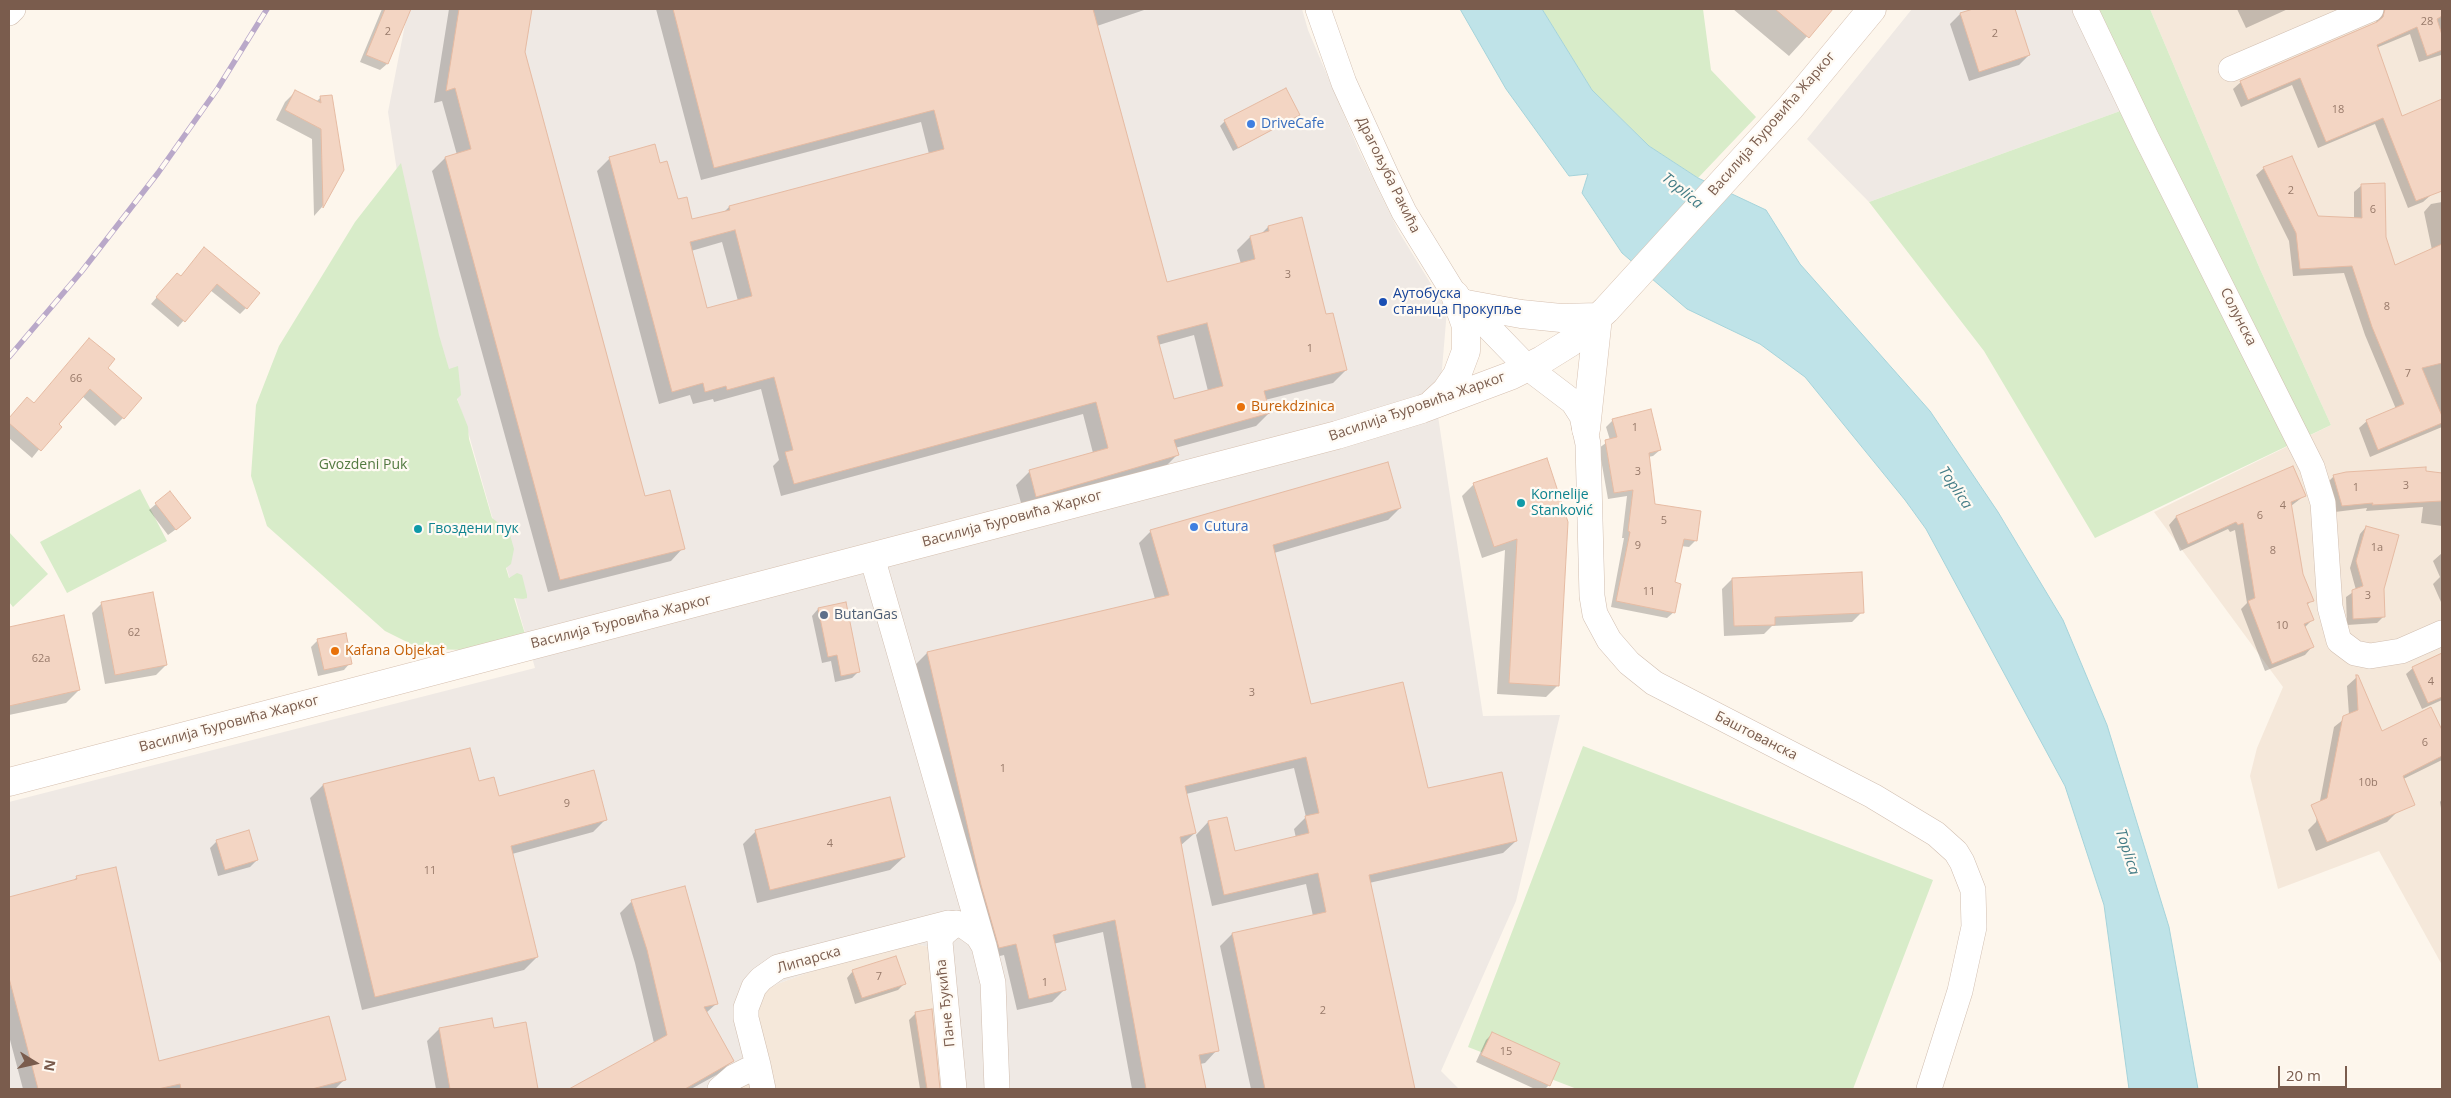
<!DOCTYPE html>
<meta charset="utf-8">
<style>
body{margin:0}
#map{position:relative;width:2451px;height:1098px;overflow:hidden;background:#fdf6ec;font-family:"Open Sans",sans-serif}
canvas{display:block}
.frame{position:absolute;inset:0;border:10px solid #7a5c4d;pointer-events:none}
.north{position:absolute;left:10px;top:1038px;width:50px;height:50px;-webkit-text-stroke:4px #fffaf3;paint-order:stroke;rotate:100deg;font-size:14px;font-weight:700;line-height:20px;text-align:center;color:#7a5c4d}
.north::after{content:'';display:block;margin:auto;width:18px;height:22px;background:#7a5c4d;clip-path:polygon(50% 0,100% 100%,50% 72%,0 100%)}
.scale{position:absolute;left:2278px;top:1066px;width:69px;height:22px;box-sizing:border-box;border:2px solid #7a5c4d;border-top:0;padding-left:6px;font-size:15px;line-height:18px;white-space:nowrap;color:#7a5c4d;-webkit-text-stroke:4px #fffaf3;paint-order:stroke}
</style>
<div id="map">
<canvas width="2451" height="1098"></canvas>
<div class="frame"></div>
<div class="north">N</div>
<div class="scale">20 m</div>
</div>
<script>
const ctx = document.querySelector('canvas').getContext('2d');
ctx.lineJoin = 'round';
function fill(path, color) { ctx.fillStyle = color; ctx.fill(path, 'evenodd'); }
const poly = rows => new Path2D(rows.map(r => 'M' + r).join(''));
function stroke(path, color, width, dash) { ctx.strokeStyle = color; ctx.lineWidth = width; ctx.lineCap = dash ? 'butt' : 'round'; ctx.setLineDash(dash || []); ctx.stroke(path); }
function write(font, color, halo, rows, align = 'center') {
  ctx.font = font + ' "Open Sans",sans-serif'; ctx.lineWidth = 4.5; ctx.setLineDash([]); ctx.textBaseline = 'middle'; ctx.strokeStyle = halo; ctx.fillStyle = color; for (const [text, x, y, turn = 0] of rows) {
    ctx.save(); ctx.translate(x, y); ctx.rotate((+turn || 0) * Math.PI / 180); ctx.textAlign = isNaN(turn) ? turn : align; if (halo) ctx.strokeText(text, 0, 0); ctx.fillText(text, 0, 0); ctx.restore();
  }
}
fill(poly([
 [2150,9,2442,9,2442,965,2379,851,2278,889,2250,776,2257,748,2283,687,2154,512,2331,425,2260,269],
 [897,940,939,949,964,1089,733,1089,742,1003,777,984]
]), '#f5e8da');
fill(poly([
 [408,9,1302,9,1308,30,1358,148,1399,232,1447,310,1438,416,1483,716,1560,715,1516,901,1441,1071,1459,1089,964,1089,939,949,897,940,777,984,742,1003,748,1051,733,1089,9,1089,9,802,535,668,469,435,409,250,388,112],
 [1912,9,2072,9,2123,110,1869,202,1807,139]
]), '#efe9e4');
fill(poly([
 [1542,9,1703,9,1711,70,1756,117,1698,178,1649,146,1592,90],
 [2092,9,2150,9,2260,269,2331,425,2095,538,1984,351,1869,202,2123,110],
 [401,163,439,335,449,369,458,366,461,395,457,399,468,427,469,439,492,518,509,531,514,549,511,564,506,568,509,578,517,573,522,575,527,595,527,598,523,599,514,598,525,634,471,650,421,649,385,631,267,526,251,476,256,405,279,346,355,222],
 [140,489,167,541,67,593,40,542],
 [9,532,48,574,13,607,9,602],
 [1583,746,1933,880,1853,1089,1577,1089,1468,1047]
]), '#d8ecc9');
const water = poly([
 [1460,9,1542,9,1592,90,1649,146,1698,178,1766,210,1800,264,1930,411,1998,512,2063,620,2107,725,2169,927,2198,1089,2129,1089,2104,905,2065,786,1926,529,1905,500,1805,377,1760,344,1687,309,1622,253,1582,193,1588,174,1569,176,1506,89,1460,9]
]);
fill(water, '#bfe3e8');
stroke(water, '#a5d3da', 1);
fill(poly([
 [382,9,410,9,387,64,380,70,360,62],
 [449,9,531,9,524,52,645,497,683,548,671,561,548,592,432,171,445,158,457,155,442,101,434,103],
 [656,9,1147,9,1097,26,1166,284,1241,264,1237,250,1250,237,1261,234,1268,227,1301,219,1325,316,1346,370,1333,383,1265,400,1269,413,1256,426,1175,448,1177,455,1164,468,1023,510,1016,485,1029,472,1093,453,1083,414,781,496,773,466,779,460,761,389,714,402,713,399,693,404,690,395,659,404,597,171,610,158,659,164,677,201,692,220,724,212,729,207,929,154,921,122,701,180],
 [722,242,738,301,706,309,691,251],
 [1194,335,1208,391,1174,401,1158,345],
 [1733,9,1832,9,1789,56],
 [1976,9,2013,9,2029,55,2019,65,1969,81,1950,24,1960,14],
 [2237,9,2288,9,2246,28],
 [2384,9,2442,9,2442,57,2441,55,2419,62,2410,34,2376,48,2401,118,2442,101,2442,151,2418,161,2431,195,2423,202,2408,208,2375,124,2318,148,2292,85,2241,107,2233,89,2241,82,2376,24,2377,16],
 [295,92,316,102,321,97,343,170,322,207,314,216,312,139,276,120,285,102],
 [1299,115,1233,151,1220,126,1225,121],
 [2264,168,2317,217,2354,219,2354,192,2362,185,2384,238,2394,267,2432,250,2424,212,2431,204,2442,202,2442,427,2370,457,2359,428,2367,421,2396,409,2365,335,2344,273,2293,276,2289,241,2256,175],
 [204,249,246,308,240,314,210,290,178,327,151,304,171,281,180,277],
 [107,368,123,418,115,426,82,396,32,458,9,438,9,419,19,407,34,404],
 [1613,420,1660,450,1653,456,1648,457,1654,506,1695,541,1689,547,1681,546,1673,583,1674,612,1667,618,1611,607,1624,538,1622,538,1627,496,1608,499,1599,448,1610,440,1606,427],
 [1547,460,1558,685,1546,697,1497,694,1505,550,1482,558,1462,496,1474,484],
 [2292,468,2304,496,2291,506,2302,575,2312,600,2306,606,2312,620,2305,627,2312,647,2305,655,2265,671,2241,609,2247,603,2235,530,2230,532,2228,529,2180,551,2169,525,2176,517],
 [2425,472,2442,475,2442,526,2421,523,2423,507,2366,511,2367,508,2335,512,2327,483,2334,476],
 [156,504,183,524,168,535,149,510],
 [1400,508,1388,520,1274,553,1310,705,1427,790,1516,841,1503,853,1369,883,1414,1089,1251,1089,1220,946,1232,934,1313,916,1306,884,1212,906,1196,835,1208,822,1234,852,1296,838,1294,829,1306,817,1294,768,1186,794,1195,833,1180,846,1217,1050,1205,1063,1200,1064,1204,1089,1132,1089,1103,932,1053,944,1065,989,1052,1002,1017,1010,1004,955,987,959,915,665,927,653,1155,599,1139,543,1151,531],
 [2366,527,2382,589,2384,616,2377,623,2347,625,2346,597,2356,590,2350,568,2360,534],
 [2442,553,2442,601,2441,602,2433,584,2440,577,2433,561],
 [1732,579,1862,612,1852,622,1772,626,1764,634,1724,636,1722,589],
 [102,603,166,665,156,675,105,684,92,613],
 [845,603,859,671,852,678,835,682,831,661,822,663,812,616,818,609],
 [63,616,79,690,66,703,9,715,9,628],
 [318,640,350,663,344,670,318,676,311,647],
 [2442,658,2442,700,2422,709,2406,674,2413,668],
 [2357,677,2382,733,2430,708,2442,733,2442,760,2324,818,2397,812,2387,822,2316,851,2308,830,2316,822,2334,727,2349,715,2347,686],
 [478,782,498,798,606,819,593,832,512,854,537,957,524,970,362,1010,310,798,323,785],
 [2442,799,2442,814,2440,802],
 [756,831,904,857,890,870,757,903,743,844],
 [248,832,257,860,250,867,218,876,210,848,216,842],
 [77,877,158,1062,344,1080,335,1089,23,1089,9,1036,9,899,72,882],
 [632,901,717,1003,706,1013,732,1061,720,1073,691,1089,572,1089,654,1043,635,963,620,913],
 [853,971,904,984,898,990,855,1004,847,978],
 [916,1013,938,1086,935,1089,920,1089,909,1020],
 [525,1024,537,1089,436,1089,427,1041,439,1029,493,1030],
 [1492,1034,1558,1064,1548,1086,1545,1089,1535,1089,1476,1062,1486,1040]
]), '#0003');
const building = poly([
 [385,9,411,9,388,64,366,55,385,9],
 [459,9,532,9,525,52,645,496,670,490,685,549,560,580,445,157,471,149,455,88,446,91,459,9],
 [673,9,1093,9,1167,282,1255,259,1250,236,1269,231,1268,226,1302,217,1326,314,1333,313,1347,370,1264,391,1270,413,1174,440,1179,455,1036,497,1029,470,1108,448,1096,402,794,484,785,452,793,450,774,377,727,390,726,386,705,392,703,383,672,392,609,157,655,144,660,163,667,161,678,199,687,197,692,219,730,210,729,206,944,149,934,110,714,168,673,9],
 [735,230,752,296,707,308,690,242,735,230],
 [1207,323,1223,386,1174,399,1157,336,1207,323],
 [1775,9,1833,9,1809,38,1775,9],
 [1973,9,2015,9,2030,55,1979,72,1960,13,1973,9],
 [2385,9,2442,9,2442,16,2437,19,2442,35,2442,50,2427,56,2417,27,2377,45,2402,116,2442,99,2442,191,2416,201,2383,118,2326,142,2300,78,2248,100,2240,81,2377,22,2383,17,2385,9],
 [1286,88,1300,115,1238,148,1224,120,1286,88],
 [295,90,321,103,320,96,332,95,344,170,323,208,321,129,285,110,295,90],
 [2292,156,2318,216,2362,218,2361,184,2385,183,2386,237,2395,265,2442,244,2442,363,2422,368,2442,416,2442,423,2378,450,2366,420,2404,404,2372,327,2352,266,2300,269,2296,233,2263,167,2292,156],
 [204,247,260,293,247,309,217,284,185,322,156,297,177,273,181,276,204,247],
 [89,338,115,359,108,368,142,398,124,419,90,389,59,424,62,427,41,451,9,423,9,418,27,397,34,403,89,338],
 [1651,409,1661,450,1649,453,1655,504,1701,511,1697,541,1684,539,1675,582,1681,584,1675,613,1616,601,1630,532,1628,531,1633,490,1614,493,1605,440,1617,437,1612,419,1651,409],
 [1547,458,1568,522,1559,686,1509,683,1517,539,1494,547,1473,483,1547,458],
 [1388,462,1401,508,1273,545,1311,704,1403,682,1428,788,1502,772,1517,841,1369,875,1415,1089,1265,1089,1232,933,1326,912,1318,873,1224,895,1208,821,1227,817,1235,851,1309,833,1305,816,1319,813,1306,757,1185,786,1196,833,1180,837,1219,1051,1199,1055,1206,1089,1146,1089,1115,920,1053,935,1066,990,1029,999,1016,944,999,948,981,885,927,652,1169,595,1150,530,1388,462],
 [2293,466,2306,496,2291,502,2303,574,2314,601,2307,603,2314,620,2304,624,2314,647,2272,664,2248,601,2255,598,2243,523,2238,525,2236,522,2188,544,2176,516,2293,466],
 [2426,467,2426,471,2442,473,2442,501,2372,505,2373,503,2342,506,2333,475,2346,472,2426,467],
 [170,491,191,518,176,530,155,503,170,491],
 [2366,526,2399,535,2384,589,2385,617,2353,619,2352,590,2363,586,2356,561,2366,526],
 [1862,572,1864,613,1775,617,1775,625,1734,626,1732,578,1862,572],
 [153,592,167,665,115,675,101,602,153,592],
 [846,602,860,672,841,676,837,655,828,657,818,608,846,602],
 [64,615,80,690,9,706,9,627,64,615],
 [346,633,352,664,324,670,317,639,346,633],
 [2442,653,2442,697,2428,703,2412,667,2442,653],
 [2356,675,2358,675,2382,731,2431,707,2442,730,2442,756,2403,776,2415,805,2327,842,2311,805,2327,798,2343,716,2358,710,2356,675],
 [470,748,479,781,494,777,499,796,594,770,607,820,511,846,538,957,375,997,323,784,470,748],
 [890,797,905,857,770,890,755,830,890,797],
 [249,830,258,860,225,870,216,840,249,830],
 [116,867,159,1061,329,1016,346,1080,312,1089,181,1089,180,1084,158,1089,38,1089,9,978,9,897,77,879,76,876,116,867],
 [685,886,718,1004,704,1007,734,1061,685,1089,569,1089,667,1035,647,950,631,900,685,886],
 [896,956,906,984,862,998,852,970,896,956],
 [932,1009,940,1089,927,1089,915,1012,932,1009],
 [492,1018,494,1028,526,1022,538,1089,450,1089,439,1028,492,1018],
 [1492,1032,1560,1063,1550,1086,1481,1055,1492,1032]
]);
fill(building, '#f3d5c3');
stroke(building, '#e6bba3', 1);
const street = poly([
 [1318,9,1344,83,1386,175,1404,212,1455,295,1466,304,1527,367,1573,402,1582,416,1588,444,1592,596,1595,614,1609,640,1629,663,1654,683,1873,796,1936,834,1956,852,1962,862,1973,890,1974,927,1960,991,1929,1089],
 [2085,9,2146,137,2312,467,2323,503,2330,607,2339,641,2355,653,2370,656,2401,651,2442,633],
 [9,13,13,9],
 [2231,69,2371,9],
 [872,557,984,946,993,983,997,1089],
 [758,1065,763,1089],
 [720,1089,734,1077,758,1065,746,1018,746,1008,754,987,761,979,778,967,948,923,964,926,978,936,984,946],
 [954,1089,940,942,942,935,956,923]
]);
const secondary = poly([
 [1466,304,1521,314,1561,318,1598,317,1586,429],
 [1433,403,1446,391,1457,375,1466,351,1466,326,1455,295],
 [9,782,1337,435,1422,409,1510,376,1542,360,1571,342,1606,310,1790,108,1872,9]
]);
stroke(street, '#d1beb0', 26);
stroke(secondary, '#d6c0b0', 29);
stroke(street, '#fff', 25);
stroke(secondary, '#fff', 28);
const rail = poly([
 [9,357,82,271,158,173,218,88,267,9]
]);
stroke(rail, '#b9a8c9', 5.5);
stroke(rail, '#fffaf3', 4, [11]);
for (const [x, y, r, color] of [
 [1251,124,5,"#3f7fe0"],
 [1383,302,5,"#1a4fb4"],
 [1241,407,5,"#e8710a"],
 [1521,503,5,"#0f9aa8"],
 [1194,527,5,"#3f7fe0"],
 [418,529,5,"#0f9aa8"],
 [824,615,5,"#5c6f8a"],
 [335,651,5,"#e8710a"]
]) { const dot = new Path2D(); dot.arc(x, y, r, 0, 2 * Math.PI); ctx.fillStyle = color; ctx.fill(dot); stroke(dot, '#fffaf3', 2); }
write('11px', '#987a6a', null, [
 ["28",2427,22],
 ["2",388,32],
 ["2",1995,34],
 ["18",2338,110],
 ["2",2291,191],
 ["6",2373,210],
 ["3",1288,275],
 ["8",2387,307],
 ["1",1310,349],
 ["7",2408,374],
 ["66",76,379],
 ["1",1635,428],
 ["3",1638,472],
 ["3",2406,486],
 ["1",2356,488],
 ["4",2283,506],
 ["6",2260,516],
 ["5",1664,521],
 ["9",1638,546],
 ["1a",2377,548],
 ["8",2273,551],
 ["11",1649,592],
 ["3",2368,596],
 ["10",2282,626],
 ["62",134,633],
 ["62a",41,659],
 ["4",2431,682],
 ["3",1252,693],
 ["6",2425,743],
 ["1",1003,769],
 ["10b",2368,783],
 ["9",567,804],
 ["4",830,844],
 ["11",430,871],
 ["7",879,977],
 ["1",1045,983],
 ["2",1323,1011],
 ["15",1506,1052]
]);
write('14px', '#366cbe', '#fffaf3', [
 ["DriveCafe",1261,124],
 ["Cutura",1204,527]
], 'left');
write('14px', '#7a5c4d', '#fffaf3', [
 ["Василија Ђуровића Жарког",1772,124,-49],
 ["Драгољуба Ракића",1388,175,64],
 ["Солунска",2238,317,63],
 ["Василија Ђуровића Жарког",1417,407,-19],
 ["Василија Ђуровића Жарког",1012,519,-15],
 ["Василија Ђуровића Жарког",621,622,-14],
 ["Василија Ђуровића Жарког",229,724,-15],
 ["Баштованска",1756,736,27],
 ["Липарска",809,960,-16],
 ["Пане Ђукића",946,1003,-96]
]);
write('14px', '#164399', '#fffaf3', [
 ["Аутобуска",1393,294],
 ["станица Прокупље",1393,310]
], 'left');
write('14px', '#c56008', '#fffaf3', [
 ["Burekdzinica",1251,407],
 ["Kafana Objekat",345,651]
], 'left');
write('14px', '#537a41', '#fffaf3', [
 ["Gvozdeni Puk",363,465]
]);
write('14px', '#0d838f', '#fffaf3', [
 ["Kornelije",1531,495],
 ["Stanković",1531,511],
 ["Гвоздени пук",428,529]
], 'left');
write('14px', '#4e5e75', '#fffaf3', [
 ["ButanGas",834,615]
], 'left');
write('italic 15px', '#437c86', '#fffaf3', [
 ["Toplica",1682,191,39],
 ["Toplica",1955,488,56],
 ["Toplica",2127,852,72]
]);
</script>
